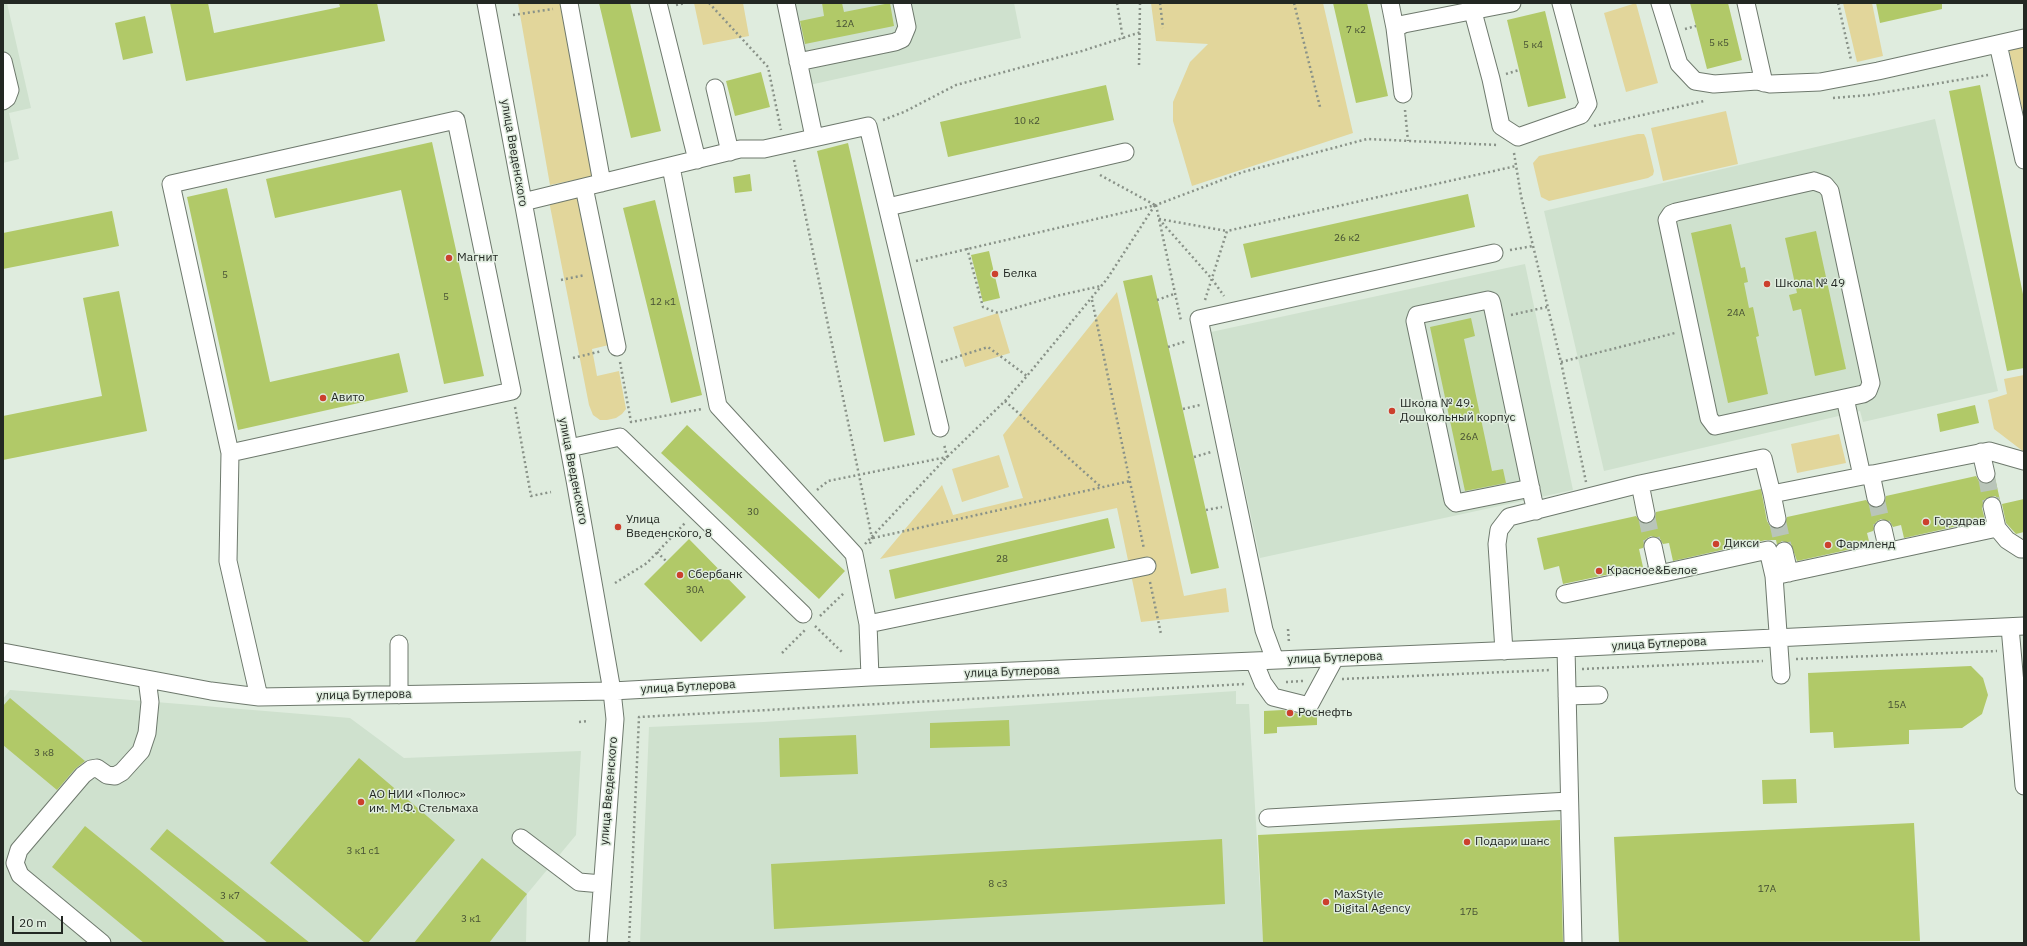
<!DOCTYPE html>
<meta charset="utf-8">
<style>
body{margin:0}
#map{position:relative;width:2027px;height:946px;overflow:hidden;background:#dfecde;font-family:"IBM Plex Sans",sans-serif}
canvas{display:block}
.frame{position:absolute;inset:0;border:4px solid #232823;pointer-events:none}
.scale{position:absolute;left:12px;top:916px;width:51px;height:18px;box-sizing:border-box;border:2px solid #232823;border-top:0;padding-left:5px;font-size:12px;line-height:14px;white-space:nowrap;color:#232823;-webkit-text-stroke:3px #dfecde;paint-order:stroke}
</style>
<div id="map">
<canvas width="2027" height="946"></canvas>
<div class="frame"></div>
<div class="scale">20 m</div>
</div>
<script>
const ctx = document.querySelector('canvas').getContext('2d');
ctx.lineJoin = 'round';
function fill(path, color) { ctx.fillStyle = color; ctx.fill(path, 'evenodd'); }
const poly = rows => new Path2D(rows.map(r => 'M' + r).join(''));
function stroke(path, color, width, dash) { ctx.strokeStyle = color; ctx.lineWidth = width; ctx.lineCap = dash ? 'butt' : 'round'; ctx.setLineDash(dash || []); ctx.stroke(path); }
function write(font, color, halo, rows, align = 'center') {
  ctx.font = font + ' "IBM Plex Sans",sans-serif'; ctx.lineWidth = 3; ctx.setLineDash([]); ctx.textBaseline = 'middle'; ctx.strokeStyle = halo; ctx.fillStyle = color; for (const [text, x, y, turn = 0] of rows) {
    ctx.save(); ctx.translate(x, y); ctx.rotate((+turn || 0) * Math.PI / 180); ctx.textAlign = isNaN(turn) ? turn : align; if (halo) ctx.strokeText(text, 0, 0); ctx.fillText(text, 0, 0); ctx.restore();
  }
}
fill(poly([
 [3,3,7,3,31,108,9,113,19,159,3,163],
 [778,3,1014,3,1021,38,796,88],
 [1935,119,1998,391,1863,422,1860,411,1604,471,1544,211],
 [1525,264,1573,490,1260,558,1211,332],
 [10,690,350,718,404,758,581,751,576,835,527,894,526,943,3,943,3,699],
 [1236,691,1236,704,1249,704,1263,943,640,943,649,727,764,722]
]), '#cfe1ce');
fill(poly([
 [518,3,567,3,599,175,550,185],
 [694,3,743,3,749,36,703,45],
 [1151,3,1323,3,1353,133,1192,186,1173,121,1173,102,1190,62,1208,44,1156,41],
 [1636,3,1658,83,1626,92,1604,13],
 [1843,3,1872,3,1883,56,1857,62],
 [2024,41,2024,116,2008,45],
 [1726,111,1738,164,1663,181,1651,128],
 [1638,134,1644,134,1646,138,1654,171,1653,175,1648,178,1549,201,1541,197,1533,163,1539,156],
 [581,194,613,344,592,349,597,376,619,371,626,409,622,414,616,418,607,420,600,420,593,415,589,405,549,201],
 [1117,292,1184,596,1226,588,1229,612,1141,622,1117,508,880,559,942,485,953,515,1023,498,1003,435],
 [998,313,1010,353,965,367,953,327],
 [2024,375,2024,452,1994,429,1988,400,2007,394,2004,379],
 [1839,434,1846,463,1797,473,1791,444],
 [999,455,1009,487,962,502,952,469]
]), '#e2d69b');
fill(poly([
 [170,3,208,3,214,33,340,7,339,3,377,3,385,41,186,81],
 [599,3,630,3,661,131,631,138],
 [822,3,842,3,844,12,890,3,894,26,805,44,800,21,824,16],
 [1333,3,1367,3,1388,96,1356,103],
 [1690,3,1728,3,1742,60,1707,69],
 [1876,3,1942,3,1942,9,1880,23],
 [1545,11,1566,98,1528,107,1507,20],
 [145,16,153,53,123,60,115,23],
 [761,72,770,107,735,116,726,81],
 [1106,85,1114,120,948,157,940,122],
 [1980,85,2024,299,2024,368,2007,371,1949,91],
 [432,142,484,376,444,384,401,190,275,218,266,179],
 [848,143,915,435,884,442,817,151],
 [750,174,752,191,735,193,733,177],
 [227,188,270,382,399,353,408,392,238,430,187,197],
 [1468,194,1475,227,1251,278,1243,244],
 [655,200,702,395,671,403,623,208],
 [112,211,119,246,3,269,3,233],
 [1731,224,1741,268,1745,267,1748,282,1744,283,1749,308,1753,307,1759,336,1756,337,1768,394,1728,403,1691,233],
 [1816,231,1846,369,1815,376,1801,309,1793,311,1789,295,1797,293,1785,238],
 [989,251,1000,298,983,302,971,255],
 [1152,275,1219,568,1191,574,1123,281],
 [119,291,147,431,3,460,3,416,102,396,83,298],
 [1471,318,1475,336,1464,339,1492,471,1503,469,1506,483,1465,491,1430,327],
 [1975,405,1979,423,1940,432,1937,414],
 [687,425,845,571,819,599,661,453],
 [1976,476,1979,481,1983,484,1989,484,1995,478,2000,500,1995,496,1985,499,1982,508,1985,520,1904,538,1901,525,1893,527,1890,522,1881,519,1876,522,1873,531,1867,533,1870,545,1797,561,1791,544,1782,541,1777,545,1776,540,1766,540,1673,561,1669,543,1663,544,1660,539,1651,536,1646,539,1643,548,1639,549,1643,567,1563,584,1559,566,1544,570,1537,538,1636,516,1642,523,1648,524,1655,518,1656,512,1761,489,1767,521,1770,526,1779,529,1784,526,1787,517,1866,500,1873,507,1878,508,1885,501,1886,496],
 [2024,499,2024,532,2016,534,2006,523,2002,504],
 [1108,518,1115,548,895,599,889,570],
 [689,539,746,597,701,642,644,584],
 [1971,666,1983,678,1988,695,1982,714,1962,728,1909,730,1909,744,1834,748,1833,732,1810,733,1808,673],
 [10,698,85,761,75,769,57,790,3,745,3,706],
 [1283,710,1307,716,1311,716,1317,712,1317,725,1277,727,1277,733,1264,734,1264,711],
 [1009,720,1010,746,930,748,930,723],
 [856,735,858,774,780,777,779,738],
 [359,758,455,840,368,943,365,943,270,863],
 [1796,779,1797,803,1763,804,1762,780],
 [1560,820,1563,943,1263,943,1258,835],
 [1914,823,1920,941,1619,943,1614,837],
 [85,826,139,870,226,943,144,943,52,867],
 [167,829,310,943,268,943,150,849],
 [1222,839,1225,904,774,929,771,864],
 [482,858,527,894,489,943,414,943]
]), '#b1c968');
stroke(poly([
 [1986,474,1992,506],
 [1876,498,1883,529],
 [1646,514,1653,546],
 [1777,519,1784,551]
]), '#b9c5b9', 17, [17, 8]);
const minor = poly([
 [486,3,575,480,612,691,615,719,598,943],
 [569,3,602,183],
 [658,3,697,160],
 [786,3,814,137],
 [1390,3,1395,28,1403,94],
 [1660,3,1679,64,1695,81,1714,84,1757,81,1770,84,1820,82,1878,71,2024,38],
 [1746,3,1764,83],
 [1473,12,1491,79,1501,126,1518,137,1581,115,1588,104,1561,3],
 [1395,28,1404,24,1512,3],
 [1998,44,2024,160],
 [3,61,10,90,7,98,3,101],
 [798,62,895,42,902,39,907,27,902,3],
 [715,88,730,152],
 [671,167,718,406,854,554,868,624,870,677],
 [1814,181,1825,185,1830,191,1871,383,1868,391,1863,394,1715,426,1709,418,1667,220,1671,214,1676,212,1814,181],
 [584,187,617,347],
 [523,202,740,149,764,149,868,126,940,428],
 [888,207,1125,152],
 [1845,398,1862,476],
 [569,448,620,437,803,614],
 [1981,452,1986,474],
 [230,453,512,391,456,120,171,184,230,453,228,561,259,697],
 [1871,474,1876,498],
 [1640,484,1646,514],
 [1531,488,1456,503,1453,500,1415,321,1417,315,1488,300,1491,301,1492,304,1533,499,1536,511],
 [1772,494,1777,519],
 [1992,506,1997,528],
 [1883,529,1888,551],
 [1653,546,1659,574,1768,550,1774,576,1781,675],
 [1784,551,1789,573],
 [1774,576,1997,528,2007,540,2021,549,2024,549],
 [1565,594,1659,574],
 [868,624,1147,566],
 [2010,627,2024,786],
 [399,644,399,695],
 [1566,648,1573,943],
 [1504,651,1497,544,1499,530,1509,517,1640,484,1763,458,1772,494,1989,451,2024,461],
 [3,652,211,691,259,697,612,691,870,677,1566,648,2024,626],
 [1275,660,1264,630,1199,319,1494,253],
 [1254,661,1263,683,1273,697,1309,706,1335,658],
 [1567,696,1599,695],
 [1268,818,1569,801],
 [521,838,579,882,602,884],
 [102,943,20,875,15,863,19,850,83,775,91,769,97,768,107,775,115,776,122,772,141,751,147,733,150,702,147,679]
]);
stroke(minor, '#6e796d', 19);
stroke(poly([
 [709,3,768,67,781,130],
 [1117,3,1123,39],
 [1160,3,1163,28],
 [1294,3,1320,107],
 [1838,3,1851,60],
 [676,5,685,3],
 [513,15,553,9],
 [1685,29,1696,26],
 [1139,65,1140,3],
 [1506,74,1519,70],
 [1833,98,1869,95,1988,75],
 [1405,110,1408,141],
 [883,120,904,112,956,85,1082,51,1141,32],
 [1594,126,1704,101],
 [1514,153,1521,196,1561,362,1586,482],
 [794,160,872,538,869,546],
 [1100,175,1155,205],
 [1156,205,1181,321],
 [1159,219,1212,279,1224,296],
 [1159,219,1227,231],
 [967,248,983,307,998,313,1056,296,1101,286],
 [1510,250,1533,246],
 [916,261,1156,205,1243,172,1367,139,1498,145],
 [561,280,585,275],
 [1092,300,1144,549],
 [1157,300,1174,294],
 [1205,300,1227,231,1516,166],
 [1511,315,1547,307],
 [1168,347,1187,341],
 [573,358,602,351],
 [620,362,631,422,702,409],
 [941,362,988,347,1027,376],
 [1561,362,1675,333],
 [1005,401,1101,487],
 [515,407,531,496,551,492],
 [1183,409,1200,405],
 [1194,457,1211,452],
 [817,490,828,481,947,457,944,444],
 [1206,510,1222,507],
 [873,538,1130,481],
 [865,544,947,457,1005,401,1027,376,1107,279,1155,205],
 [657,552,667,562],
 [1150,582,1161,634],
 [615,583,647,563,685,523],
 [820,616,845,592],
 [815,626,842,652],
 [1288,629,1289,643],
 [782,653,805,630],
 [1796,659,1997,651],
 [1582,669,1763,661],
 [1342,679,1551,670],
 [1286,682,1303,681],
 [579,722,589,721],
 [629,943,639,717,1245,684]
]), '#899288', 2.5, [2, 3]);
stroke(minor, '#fff', 17);
for (const [x, y, r, color] of [
 [449,258,4,"#cc402d"],
 [995,274,4,"#cc402d"],
 [1767,284,4,"#cc402d"],
 [323,398,4,"#cc402d"],
 [1392,411,4,"#cc402d"],
 [1926,522,4,"#cc402d"],
 [618,527,4,"#cc402d"],
 [1716,544,4,"#cc402d"],
 [1828,545,4,"#cc402d"],
 [1599,571,4,"#cc402d"],
 [680,575,4,"#cc402d"],
 [1290,713,4,"#cc402d"],
 [361,802,4,"#cc402d"],
 [1467,842,4,"#cc402d"],
 [1326,902,4,"#cc402d"]
]) { const dot = new Path2D(); dot.arc(x, y, r, 0, 2 * Math.PI); ctx.fillStyle = color; ctx.fill(dot); stroke(dot, '#dfecde', 1.5); }
write('10px', '#465034', null, [
 ["12А",845,24],
 ["7 к2",1356,30],
 ["5 к5",1719,43],
 ["5 к4",1533,45],
 ["10 к2",1027,121],
 ["26 к2",1347,238],
 ["5",225,275],
 ["5",446,297],
 ["12 к1",663,302],
 ["24А",1736,313],
 ["26А",1469,437],
 ["30",753,512],
 ["28",1002,559],
 ["30А",695,590],
 ["15А",1897,705],
 ["3 к8",44,753],
 ["3 к1 с1",363,851],
 ["8 с3",998,884],
 ["17А",1767,889],
 ["3 к7",230,896],
 ["17Б",1469,912],
 ["3 к1",471,919]
]);
write('12px', '#232823', '#dfecde', [
 ["улица Введенского",514,153,80],
 ["улица Введенского",573,471,79],
 ["улица Бутлерова",1659,644,-3],
 ["улица Бутлерова",1335,658,-2],
 ["улица Бутлерова",1012,672,-2],
 ["улица Бутлерова",688,687,-3],
 ["улица Бутлерова",364,695,-1],
 ["улица Введенского",609,791,-85]
]);
write('12px', '#232823', '#dfecde', [
 ["Магнит",457,258],
 ["Белка",1003,274],
 ["Школа № 49",1775,284],
 ["Авито",331,398],
 ["Школа № 49.",1400,404],
 ["Дошкольный корпус",1400,418],
 ["Улица",626,520],
 ["Введенского, 8",626,534],
 ["Горздрав",1934,522],
 ["Дикси",1724,544],
 ["Фармленд",1836,545],
 ["Красное&Белое",1607,571],
 ["Сбербанк",688,575],
 ["Роснефть",1298,713],
 ["АО НИИ «Полюс»",369,795],
 ["им. М.Ф. Стельмаха",369,809],
 ["Подари шанс",1475,842],
 ["MaxStyle",1334,895],
 ["Digital Agency",1334,909]
], 'left');
</script>
